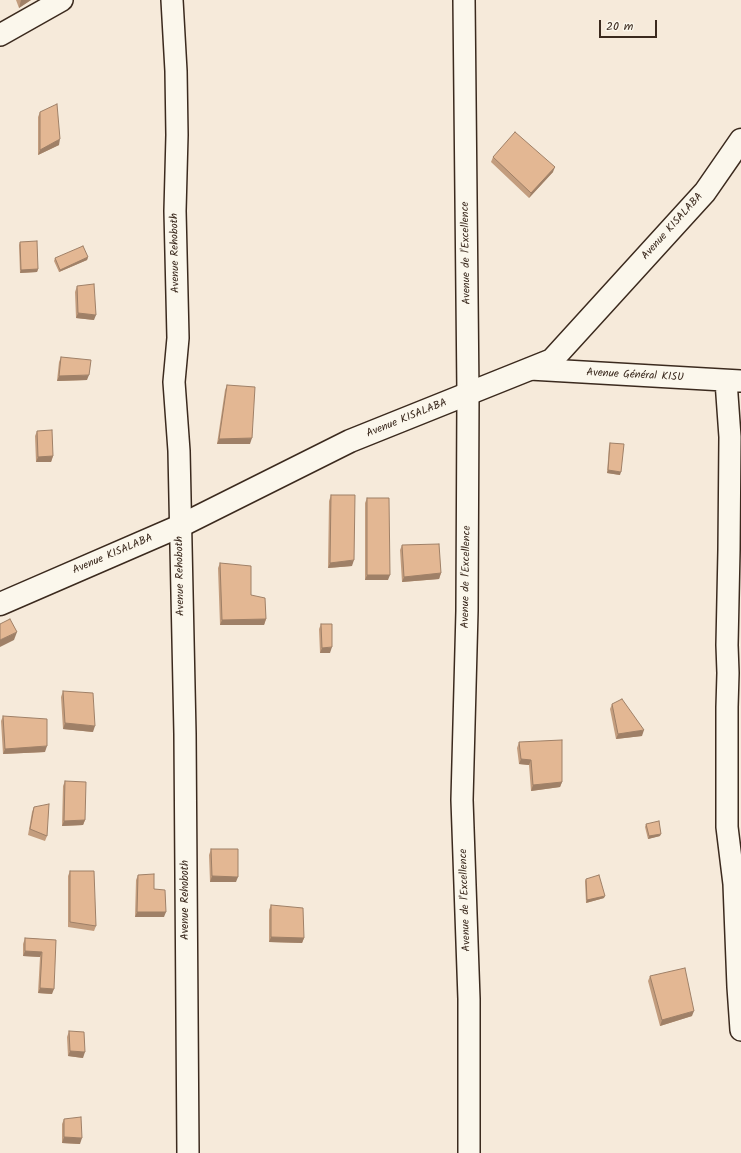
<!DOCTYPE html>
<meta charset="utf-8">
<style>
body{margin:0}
#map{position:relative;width:741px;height:1153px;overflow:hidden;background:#f6eada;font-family:Kalam,sans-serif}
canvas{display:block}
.scale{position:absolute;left:599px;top:20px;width:58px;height:18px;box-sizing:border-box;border:2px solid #3b2a1e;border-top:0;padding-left:5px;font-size:12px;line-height:14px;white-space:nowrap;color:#3b2a1e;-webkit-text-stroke:3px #fbf7ec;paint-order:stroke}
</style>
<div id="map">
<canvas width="741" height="1153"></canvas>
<div class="scale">20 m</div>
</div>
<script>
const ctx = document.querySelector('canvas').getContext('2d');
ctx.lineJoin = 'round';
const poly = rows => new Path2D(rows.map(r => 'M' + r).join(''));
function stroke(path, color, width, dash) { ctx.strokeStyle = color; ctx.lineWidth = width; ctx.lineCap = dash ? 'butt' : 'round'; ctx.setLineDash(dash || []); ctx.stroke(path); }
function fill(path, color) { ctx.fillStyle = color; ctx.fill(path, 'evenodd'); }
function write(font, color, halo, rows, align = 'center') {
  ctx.font = font + ' Kalam,sans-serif'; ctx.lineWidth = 3; ctx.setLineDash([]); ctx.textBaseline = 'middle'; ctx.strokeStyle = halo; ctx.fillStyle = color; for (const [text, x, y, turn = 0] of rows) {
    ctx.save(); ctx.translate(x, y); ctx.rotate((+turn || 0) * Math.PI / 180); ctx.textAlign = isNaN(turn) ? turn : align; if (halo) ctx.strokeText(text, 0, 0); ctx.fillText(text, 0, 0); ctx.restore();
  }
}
const street = poly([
 [172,0,176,71,177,135,175,211,178,338,174,382,179,451,185,734,188,1153],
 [464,0,468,394,467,611,462,800,469,999,469,1153],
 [0,35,62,0],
 [530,369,741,381],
 [726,381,730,437,729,550,727,645,728,673,727,707,727,827,734,884,738,987,741,1030]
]);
const secondary = poly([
 [0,604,180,526,350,441,552,360,705,192,741,140]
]);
stroke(street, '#3b2a1e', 24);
stroke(secondary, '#3b2a1e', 25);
stroke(street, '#fbf7ec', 21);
stroke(secondary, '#fbf7ec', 22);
fill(poly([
 [16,0,31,0,19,8],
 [40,112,59,145,38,155,38,117],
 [493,157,553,172,529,198,491,162],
 [20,242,38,269,37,272,20,273,19,245],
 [88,257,87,260,59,272,54,261,55,258],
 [77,286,94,320,76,318,75,292],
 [61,357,87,380,57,381,59,362],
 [227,385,250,444,217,444,225,390],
 [37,431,53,456,51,462,36,462,35,436],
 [610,443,620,475,607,473,609,446],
 [331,495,352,566,328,568,329,501],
 [367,498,388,580,365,580,365,503],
 [402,545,441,573,439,579,402,582,400,550],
 [220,563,266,619,264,625,220,625,218,568],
 [321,624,330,653,320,653,319,629],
 [63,691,93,732,63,729,61,697],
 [612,704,642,736,616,739,610,709],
 [3,716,45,752,3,754,1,721],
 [519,742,562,782,560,787,531,791,529,765,519,764,517,748],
 [65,781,85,820,83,825,62,826,63,786],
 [34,807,47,836,45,841,28,835,32,812],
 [646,824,660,836,648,839,645,827],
 [211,849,236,882,210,882,209,855],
 [70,871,96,926,94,931,68,927,68,876],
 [138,875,154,889,164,917,135,917,136,880],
 [586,879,604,898,586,903,585,881],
 [271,905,304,938,302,943,269,942,269,910],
 [25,938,56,940,52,994,38,993,40,957,23,956,23,944],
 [650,976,692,1016,660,1026,648,981],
 [69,1031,83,1058,68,1056,67,1037],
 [64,1119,80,1144,62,1143,62,1124]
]), '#c39d7e');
fill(poly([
 [21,0,31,0,19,8],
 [60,139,59,145,38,155,40,150],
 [555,167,553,172,529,198,531,193],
 [88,257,87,260,59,272,60,270],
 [38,269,37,272,20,273,21,270],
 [78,313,96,315,94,320,76,318],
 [89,375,87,380,57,381,59,376],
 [252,438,250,444,217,444,219,439],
 [53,456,51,462,36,462,38,457],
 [608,470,621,472,620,475,607,473],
 [354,560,352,566,328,568,330,563],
 [441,573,439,579,402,582,404,577],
 [367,575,390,575,388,580,365,580],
 [266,619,264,625,220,625,222,620],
 [17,632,14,640,0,647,0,640],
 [332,647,330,653,320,653,322,648],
 [65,723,95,726,93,732,63,729],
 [644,730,642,736,616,739,618,734],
 [47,746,45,752,3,754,5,749],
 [521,759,531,760,529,765,519,764],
 [562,782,560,787,531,791,533,785],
 [85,820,83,825,62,826,64,821],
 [661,834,660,836,648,839,649,836],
 [212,876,238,877,236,882,210,882],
 [605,896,604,898,586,903,587,900],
 [137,912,166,912,164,917,135,917],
 [271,937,304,938,302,943,269,942],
 [25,951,42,952,40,957,23,956],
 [40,988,54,989,52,994,38,993],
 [694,1011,692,1016,660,1026,662,1020],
 [70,1051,85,1052,83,1058,68,1056],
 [64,1137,82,1138,80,1144,62,1143]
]), '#9f8067');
const building = poly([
 [57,104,60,139,40,150,40,112,57,104],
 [515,132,555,167,531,193,493,157,515,132],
 [37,241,38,269,21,270,20,242,37,241],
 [83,246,88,257,60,270,55,258,83,246],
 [94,284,96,315,78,313,77,286,94,284],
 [61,357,91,360,89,375,59,376,61,357],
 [227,385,255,387,252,438,219,439,227,385],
 [52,430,53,456,38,457,37,431,52,430],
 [610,443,624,444,621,472,608,470,610,443],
 [331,495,355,495,354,560,330,563,331,495],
 [367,498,389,498,390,575,367,575,367,498],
 [439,544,441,573,404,577,402,545,439,544],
 [220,563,251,566,251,595,265,598,266,619,222,620,220,563],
 [10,619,17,632,0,640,0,624,10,619],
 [321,624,332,624,332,647,322,648,321,624],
 [63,691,93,693,95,726,65,723,63,691],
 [622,699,644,730,618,734,612,704,622,699],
 [3,716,47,719,47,746,5,749,3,716],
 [562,740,562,782,533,785,531,760,521,759,519,742,562,740],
 [65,781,86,782,85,820,64,821,65,781],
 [49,804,47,836,30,829,34,807,49,804],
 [659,821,661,834,649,836,646,824,659,821],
 [211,849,238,849,238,877,212,876,211,849],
 [70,871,94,871,96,926,70,922,70,871],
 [154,874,154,889,165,890,166,912,137,912,138,875,154,874],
 [599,875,605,896,587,900,586,879,599,875],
 [271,905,303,908,304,938,271,937,271,905],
 [25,938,56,940,54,989,40,988,42,952,25,951,25,938],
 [685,968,694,1011,662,1020,650,976,685,968],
 [69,1031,84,1032,85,1052,70,1051,69,1031],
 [81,1117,82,1138,64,1137,64,1119,81,1117]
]);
fill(building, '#e3b793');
stroke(building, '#9f8067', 1);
write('11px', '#3b2a1e', '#fbf7ec', [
 ["Avenue KISALABA",673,227,-48],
 ["Avenue Rehoboth",176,253,-91],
 ["Avenue de l'Excellence",467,253,-91],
 ["Avenue Général KISU",635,376,3],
 ["Avenue KISALABA",407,419,-22],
 ["Avenue KISALABA",113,555,-23],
 ["Avenue Rehoboth",181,576,-91],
 ["Avenue de l'Excellence",467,577,-89],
 ["Avenue Rehoboth",186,900,-90],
 ["Avenue de l'Excellence",466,900,-92]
]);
</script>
